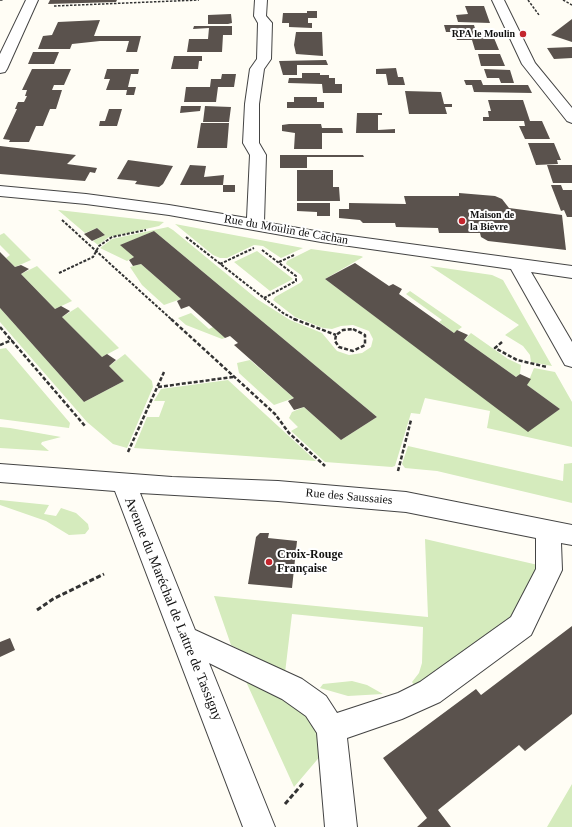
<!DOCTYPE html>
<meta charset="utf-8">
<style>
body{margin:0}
canvas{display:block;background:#fffdf5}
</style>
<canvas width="572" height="827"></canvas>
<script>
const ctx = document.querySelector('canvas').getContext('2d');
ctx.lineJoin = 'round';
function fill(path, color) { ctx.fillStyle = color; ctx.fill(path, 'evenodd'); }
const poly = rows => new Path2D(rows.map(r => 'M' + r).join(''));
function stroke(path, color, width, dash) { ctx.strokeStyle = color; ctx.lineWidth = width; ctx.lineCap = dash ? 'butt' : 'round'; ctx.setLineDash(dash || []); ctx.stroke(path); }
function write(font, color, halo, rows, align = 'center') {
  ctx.font = font + ' Georgia,serif'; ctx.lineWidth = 4; ctx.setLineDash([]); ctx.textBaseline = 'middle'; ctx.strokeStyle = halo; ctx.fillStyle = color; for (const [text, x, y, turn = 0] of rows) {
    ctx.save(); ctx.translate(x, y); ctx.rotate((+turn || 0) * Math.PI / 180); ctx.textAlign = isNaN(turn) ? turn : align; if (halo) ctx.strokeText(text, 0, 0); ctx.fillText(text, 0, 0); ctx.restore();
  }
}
fill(poly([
 [58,210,164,222,159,226,109,237,98,245,93,241,105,235,97,228,85,233],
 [175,224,303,248,281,258,263,246,254,245,227,258,220,258,213,255],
 [168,227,173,230,257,299,290,320,322,333,337,351,349,355,362,353,371,347,373,339,369,331,353,325,341,326,332,329,323,328,295,317,273,300,275,297,300,283,303,280,301,275,286,264,287,261,311,249,361,256,363,257,325,279,528,431,560,409,527,385,534,368,555,372,572,402,572,447,487,428,490,411,425,398,420,414,411,413,395,466,392,467,325,462,291,431,298,427,289,418,292,412,304,407,341,440,377,417,154,231,121,245,134,257,127,261,100,248,112,239],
 [4,233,31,260,15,267,6,258,10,255,0,245,0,235],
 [257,251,293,279,270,291,234,262],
 [141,264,181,299,164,305,142,285,130,267],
 [37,266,72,301,55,309,21,274],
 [430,266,492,275,503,280,552,366,531,362,530,355,523,346,505,335,519,325],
 [410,291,462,327,454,333,439,322,442,320,406,294],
 [78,307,119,348,102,357,62,317],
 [0,308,84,402,124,381,109,366,125,354,152,381,153,387,127,448,113,444,87,422,0,322],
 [191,313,209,329,213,327,225,338,222,339,186,325,178,318],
 [471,333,508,359,521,365,520,374,516,377,464,340],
 [6,348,70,423,69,428,0,419,0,349],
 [250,360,294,398,274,405,239,373,237,363],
 [228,380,316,461,134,448,147,417,159,417,165,401,154,401,161,389],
 [0,427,10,428,61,437,42,442,41,444,49,451,0,448],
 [408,446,563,481,564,464,572,463,572,503,437,471,405,468,402,464],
 [0,500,49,505,44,514,56,516,61,508,76,513,88,524,89,529,85,534,69,535,46,521,0,505],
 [425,539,538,565,512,620,415,686,412,682,419,673,422,663,423,627,292,614,285,673,231,645,214,596,428,617],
 [243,675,299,706,315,727,320,741,322,754,294,787],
 [352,681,367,685,383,694,348,696,320,688,323,684],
 [572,784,572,827,547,827]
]), '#d5ebbd');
fill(poly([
 [50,0,117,0,116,2,48,4],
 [465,6,484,6,490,23,458,22,456,15,468,14],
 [307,11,317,11,317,18,308,18,308,23,312,23,312,28,289,27,289,23,282,23,283,13,307,13],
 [231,14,232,23,228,24,208,24,208,15],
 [572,19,572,42,551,35],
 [100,20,94,36,141,36,137,52,126,52,129,41,100,41,72,44,70,49,38,49,43,36,52,35,58,22],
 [444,25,474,25,476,32,483,32,485,38,494,38,499,50,475,50,472,40,457,40,454,32,446,32],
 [194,26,232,26,232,35,223,35,222,52,187,52,189,39,208,39,209,28,193,29],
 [296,32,322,32,323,56,296,54,294,45],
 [572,47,572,58,554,59,547,48],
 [33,52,59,52,54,64,28,64],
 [478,54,500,54,505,66,481,66],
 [174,56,202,56,202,61,199,61,198,69,171,69],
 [326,60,328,65,297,65,297,75,283,75,279,61],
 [396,68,398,77,403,77,405,85,388,85,386,74,376,74,376,69],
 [32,69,71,69,64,85,54,85,52,90,62,90,56,109,50,109,43,126,36,126,29,142,9,142,10,140,3,139,17,109,15,109,18,102,24,102,27,96,25,96,27,90,22,90],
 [107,69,139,69,138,74,131,74,128,87,136,87,134,95,126,95,127,90,106,90,110,79,104,79],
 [484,69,510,70,514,83,501,83,499,78,487,78],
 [302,73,320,73,320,75,329,75,329,78,335,78,335,84,342,84,342,93,323,93,322,84,288,83,289,78,302,78],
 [222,74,236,74,234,87,218,87,216,102,184,102,186,87,210,87,211,79,221,79],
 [464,80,481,80,483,85,528,85,532,93,474,92,472,85,466,85],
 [405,91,441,92,444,104,452,104,452,107,445,107,447,114,409,114],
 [294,97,317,97,317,102,324,102,324,108,287,108,287,102,294,102],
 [488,100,523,100,530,121,542,121,550,139,525,139,519,126,525,126,524,121,483,121,483,117,489,117,488,111,491,111],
 [181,106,201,106,200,111,180,113],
 [205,106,231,107,229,122,203,122],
 [109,109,122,109,117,126,99,126,100,121,105,121],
 [357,113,382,113,382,115,378,115,378,130,395,129,395,133,356,133],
 [201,123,229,123,227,148,197,148],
 [289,124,321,124,322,128,342,128,343,133,322,133,322,149,294,149,295,133,282,131,282,125],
 [528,143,554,143,561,160,557,160,558,164,536,165],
 [0,146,76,155,67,164,97,168,95,173,90,172,85,181,0,174],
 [280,155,363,155,364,157,307,157,307,168,280,168],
 [128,160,173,166,163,184,159,187,135,184,137,181,117,179],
 [190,165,206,166,204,177,224,175,223,185,180,185],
 [547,165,572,165,572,183,553,183],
 [297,170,333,170,333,187,339,187,340,201,297,201],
 [223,185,235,185,235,192,223,192],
 [551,185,561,185,563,190,572,190,572,217,567,217,564,210,561,211],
 [459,193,495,196,502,199,509,208,562,215,566,250,488,241,481,237,480,233,439,233,438,228,396,227,395,223,363,223,360,220,339,218,339,209,349,209,349,203,406,204,404,196,459,196],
 [297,203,330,203,330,216,317,216,317,212,297,211],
 [97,228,105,235,92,241,84,234],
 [154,231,377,417,341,440,304,407,294,410,288,401,294,398,234,345,238,343,230,336,225,338,189,306,181,309,177,301,181,299,141,264,133,266,129,260,134,257,120,245],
 [0,252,15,267,21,265,29,269,21,274,55,309,61,306,70,311,62,317,102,357,107,354,116,360,109,366,124,381,84,402,0,308],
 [355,263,389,286,393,284,402,289,399,294,454,333,457,330,468,335,464,340,516,377,520,374,531,379,527,385,560,409,528,432,325,279],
 [260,533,269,533,268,538,297,541,292,588,248,584,256,537],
 [572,626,572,714,525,751,519,745,438,810,451,827,417,827,427,818,383,758,476,689,481,695],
 [10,638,15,650,0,657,0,642]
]), '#5a524d');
const minor = poly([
 [26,0,38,0,7,69,5,72,0,73,0,54,26,0],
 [255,0,267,0,266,16,272,23,271,59,264,69,259,104,259,143,266,155,264,222,321,232,572,266,572,278,531,272,572,342,572,367,565,365,511,269,321,242,169,215,86,204,0,196,0,186,86,194,169,205,247,218,250,155,243,143,245,104,250,69,257,59,258,23,254,16,255,0],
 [492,0,504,0,535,63,572,108,572,123,567,121,522,64,492,0],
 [0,464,172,477,278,481,406,492,572,525,572,545,561,543,562,570,531,635,440,702,402,719,347,738,357,827,325,827,317,733,306,716,282,699,209,663,275,827,243,827,115,491,0,482,0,464],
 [140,493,278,501,406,512,536,538,536,569,511,617,420,682,398,693,337,713,326,696,302,679,195,630,140,493]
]);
stroke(minor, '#444', 2);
stroke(poly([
 [0,0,3,0],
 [528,0,539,15],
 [563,0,572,5],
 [54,6,199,0]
]), '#333', 1.5, [2.5, 1.5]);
stroke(poly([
 [62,220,172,320],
 [186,237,283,313,296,320],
 [262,250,296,276,296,281,264,298],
 [279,262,294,255],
 [220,264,254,248],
 [59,273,93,257,99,246,112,237,146,230]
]), '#333', 2, [3, 1.5]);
stroke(poly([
 [171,319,275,414,289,433,325,466],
 [294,319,336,335],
 [0,327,85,426],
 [353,329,365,335,365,345,353,351,339,347,335,341,336,335,343,330,353,329],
 [502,342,495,348,517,360,547,367],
 [0,345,12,340],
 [158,387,233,377],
 [128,452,164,372],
 [398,471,411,420]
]), '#333', 2.5, [4, 2]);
stroke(poly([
 [37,610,53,599,104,574],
 [285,804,304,782]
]), '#333', 3, [5, 2.5]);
fill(minor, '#fff');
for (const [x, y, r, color] of [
 [523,34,4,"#c4262e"],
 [462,221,4,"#c4262e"],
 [269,562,4,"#c4262e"]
]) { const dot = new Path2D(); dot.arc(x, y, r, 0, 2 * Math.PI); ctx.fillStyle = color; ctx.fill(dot); stroke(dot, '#fff', 1.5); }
write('bold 10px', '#111', '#fff', [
 ["RPA le Moulin",515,34],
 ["Maison de",470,215,"left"],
 ["la Bièvre",470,227,"left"]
], 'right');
write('12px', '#111', '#fff', [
 ["Rue du Moulin de Cachan",286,230,10],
 ["Rue des Saussaies",349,497,5]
]);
write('bold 12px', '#111', '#fff', [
 ["Croix-Rouge",277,555],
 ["Française",277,569]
], 'left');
write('14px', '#111', '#fff', [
 ["Avenue du Maréchal de Lattre de Tassigny",173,609,68]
]);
</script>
